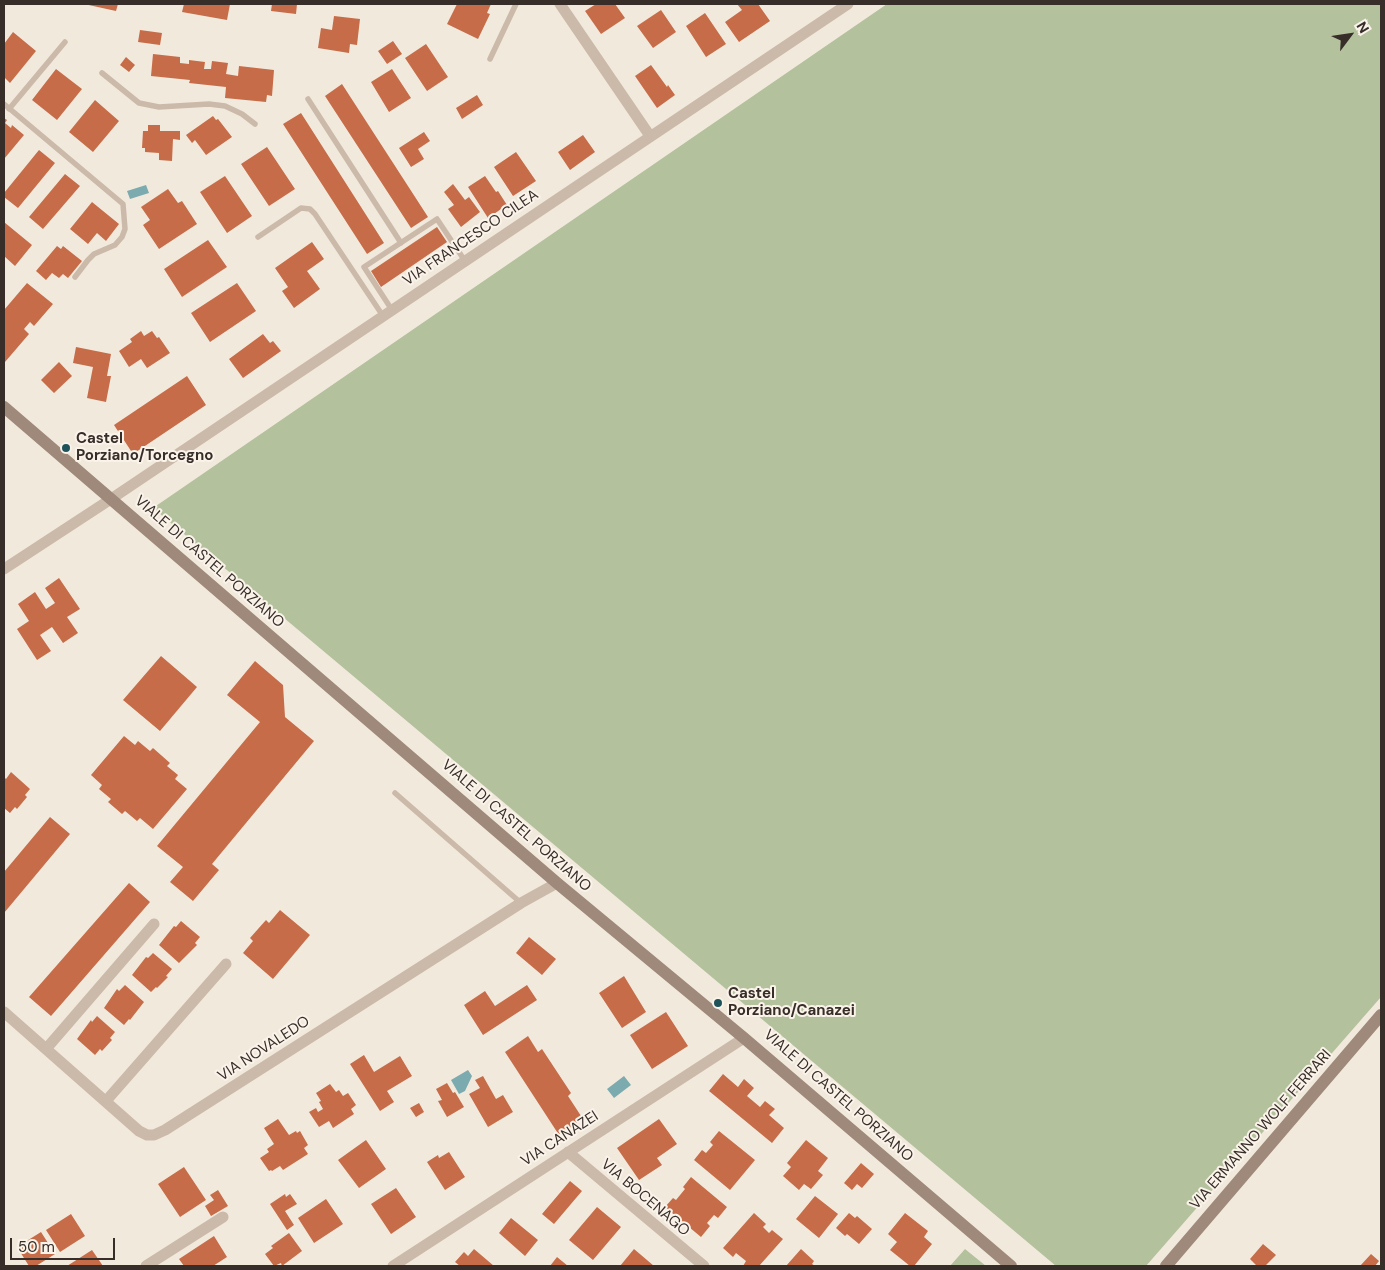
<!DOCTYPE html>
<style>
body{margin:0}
#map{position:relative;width:1385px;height:1270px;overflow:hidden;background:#f2e9dd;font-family:"DM Sans",sans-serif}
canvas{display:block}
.frame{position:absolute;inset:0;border:5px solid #382e29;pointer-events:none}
.north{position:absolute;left:1325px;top:10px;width:50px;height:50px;-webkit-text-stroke:4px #faf3ea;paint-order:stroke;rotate:59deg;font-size:14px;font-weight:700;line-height:20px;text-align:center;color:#382e29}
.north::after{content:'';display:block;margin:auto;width:18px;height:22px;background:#382e29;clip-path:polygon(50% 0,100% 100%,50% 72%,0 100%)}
.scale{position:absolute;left:10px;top:1238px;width:105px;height:22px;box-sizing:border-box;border:2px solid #382e29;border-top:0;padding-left:6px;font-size:15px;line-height:18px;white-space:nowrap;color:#382e29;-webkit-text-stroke:4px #faf3ea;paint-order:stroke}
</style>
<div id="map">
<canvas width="1385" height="1270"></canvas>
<div class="frame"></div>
<div class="north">N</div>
<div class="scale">50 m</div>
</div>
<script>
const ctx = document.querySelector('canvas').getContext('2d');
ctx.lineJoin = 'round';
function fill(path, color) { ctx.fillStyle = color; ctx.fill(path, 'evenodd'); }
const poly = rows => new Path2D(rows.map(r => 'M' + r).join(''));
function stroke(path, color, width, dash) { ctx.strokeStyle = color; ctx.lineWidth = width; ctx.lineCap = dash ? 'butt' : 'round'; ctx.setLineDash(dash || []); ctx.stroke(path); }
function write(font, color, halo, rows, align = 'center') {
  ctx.font = font + ' "DM Sans",sans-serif'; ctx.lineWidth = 4; ctx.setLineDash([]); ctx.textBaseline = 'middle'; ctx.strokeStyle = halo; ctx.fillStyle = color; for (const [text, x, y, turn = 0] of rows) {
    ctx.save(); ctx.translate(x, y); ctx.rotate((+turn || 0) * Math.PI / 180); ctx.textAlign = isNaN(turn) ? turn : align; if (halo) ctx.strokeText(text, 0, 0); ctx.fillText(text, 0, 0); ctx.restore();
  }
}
fill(poly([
 [887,4,1381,4,1381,997,1146,1266,1056,1266,153,508],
 [965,1249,986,1266,950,1266]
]), '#b4c19d');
fill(poly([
 [146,185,149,193,130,199,127,191],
 [468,1070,472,1076,465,1091,459,1094,451,1080],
 [624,1076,631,1085,614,1098,607,1089]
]), '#7cabaf');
fill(poly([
 [84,4,118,4,116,11],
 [184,4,230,4,227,20,182,12],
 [272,4,297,4,296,14,271,11],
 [457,4,491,4,487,13,490,14,478,39,447,24],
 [596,4,615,4,625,18,601,34,585,11],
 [737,4,758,4,770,21,739,42,725,22,742,10],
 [661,10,676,32,653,48,637,26],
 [705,13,726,44,706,57,686,26],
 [334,16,360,19,357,45,350,44,349,53,318,48,321,28,332,30],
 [140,30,162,33,160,45,138,42],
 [13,32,36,51,10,83,4,77,4,44],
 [393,41,402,54,387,64,378,51],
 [426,44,448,77,427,91,405,58],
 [153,54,180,57,180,63,189,64,189,60,205,62,204,69,211,69,212,61,228,63,226,74,238,76,239,66,274,70,272,96,267,95,266,102,225,98,226,87,189,83,190,80,151,76],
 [126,57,135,65,129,72,120,65],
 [651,65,667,87,668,85,675,95,657,108,635,76],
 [56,69,82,89,57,120,32,100],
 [392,69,411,98,389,112,371,82],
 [342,84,428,217,411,228,325,96],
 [477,95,483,105,462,119,456,108],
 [95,100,119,121,93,152,69,132],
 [301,113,384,243,367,254,283,124],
 [213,116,216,120,218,119,232,137,206,155,195,140,192,143,186,135],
 [4,118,7,120,5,123,11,128,12,125,24,135,4,159],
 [148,125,160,125,160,131,180,131,180,140,173,139,172,161,159,160,159,153,145,152,145,148,142,148,143,131,148,131],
 [424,132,430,141,418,149,424,159,411,167,399,148],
 [583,135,595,152,570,170,558,152],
 [267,147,295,189,269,206,241,164],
 [39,150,55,163,18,208,4,197,4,193],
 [516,152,536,181,513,196,494,167],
 [65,174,80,186,43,229,29,217],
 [225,176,252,216,227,233,200,192],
 [485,176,496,192,498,191,507,205,488,218,468,187],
 [453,184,465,200,469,197,480,212,461,227,448,209,454,205,444,192],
 [168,189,178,203,182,201,197,224,159,249,143,225,150,220,141,207],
 [92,202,119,224,106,241,97,233,88,244,70,229],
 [4,222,32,245,15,266,4,256],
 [437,227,447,242,381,287,371,271],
 [208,240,227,267,182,297,164,269],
 [312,242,324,259,307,271,320,289,294,308,282,291,288,287,275,268],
 [57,246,61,249,63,246,82,261,68,278,63,274,59,278,52,273,46,280,36,271],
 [27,283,53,304,34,326,30,322,24,329,29,334,5,362,4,361,4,310],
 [237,283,256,311,210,342,191,313],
 [141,331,144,336,152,331,157,338,159,337,170,353,147,368,141,359,129,367,119,351,132,342,130,339],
 [263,334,270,343,273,341,281,351,243,378,229,359],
 [76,347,111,354,107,376,111,376,106,402,87,398,93,367,73,363],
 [59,362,72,376,54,393,41,380],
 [187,376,206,405,133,454,114,425],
 [59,578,80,609,67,617,78,633,63,643,52,627,40,635,51,651,37,660,17,629,29,621,18,604,35,592,46,609,55,603,45,588],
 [161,656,197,687,160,731,123,700],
 [255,661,283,685,285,717,314,741,212,864,219,870,193,901,170,882,183,867,157,846,260,722,227,695],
 [124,736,135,745,138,741,150,751,153,748,170,763,167,766,178,775,175,779,187,789,153,829,140,818,137,821,125,811,122,814,108,802,111,799,99,789,102,785,91,775],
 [11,772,30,789,25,795,27,797,17,809,15,807,10,813,4,808,4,777,6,779],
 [50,817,70,834,4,913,4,872],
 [129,883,150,902,51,1016,29,997],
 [280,910,310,935,273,979,243,953,253,941,250,938,266,920,269,923],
 [181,921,200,937,195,943,197,945,179,963,159,945,174,926,176,927],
 [529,937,556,959,542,975,516,953],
 [153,953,172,969,166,976,168,977,157,988,156,987,151,992,132,975,146,957,148,958],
 [624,976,646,1012,622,1028,599,993],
 [125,985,144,1002,130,1020,129,1019,124,1025,104,1008,117,989,119,991],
 [527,985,537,1000,483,1035,464,1005,485,991,495,1006],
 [666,1012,688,1046,652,1069,630,1035],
 [97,1016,115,1032,110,1038,112,1040,102,1051,100,1049,95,1055,77,1039,91,1020,92,1022],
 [528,1036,538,1052,542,1049,571,1093,568,1096,583,1119,559,1135,505,1052],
 [364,1055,374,1072,400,1056,412,1076,387,1091,394,1102,380,1111,350,1064],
 [723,1074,738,1087,744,1079,754,1088,747,1096,760,1107,765,1101,775,1109,769,1115,784,1128,772,1143,709,1091],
 [483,1076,496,1099,503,1095,513,1112,488,1127,469,1094,480,1088,475,1080],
 [447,1083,453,1093,455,1092,464,1107,447,1117,438,1101,442,1100,436,1089],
 [330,1084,336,1092,339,1090,343,1096,348,1093,356,1105,351,1109,354,1114,333,1128,329,1121,319,1127,309,1112,316,1108,318,1112,323,1109,319,1102,321,1101,316,1093],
 [419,1103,424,1112,416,1117,410,1108],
 [278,1119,289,1135,296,1131,297,1133,300,1131,308,1145,304,1148,308,1154,283,1170,280,1166,272,1171,271,1170,269,1171,260,1158,269,1152,267,1149,274,1144,264,1128],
 [659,1119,677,1144,657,1158,662,1165,639,1180,617,1148],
 [719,1131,755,1160,730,1190,694,1160,702,1150,706,1153,713,1145,710,1142],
 [366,1140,386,1169,359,1188,338,1160],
 [806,1140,828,1158,818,1171,823,1175,811,1189,804,1184,799,1190,783,1176,791,1167,787,1163],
 [449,1152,465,1177,445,1190,427,1162,438,1155,439,1158],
 [861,1163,874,1174,862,1188,857,1184,852,1190,844,1183],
 [184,1167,206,1200,180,1217,158,1184],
 [691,1177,727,1207,718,1218,714,1215,707,1223,710,1226,701,1237,665,1207,673,1198,676,1200,685,1189,683,1187],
 [570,1181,582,1191,554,1224,542,1214],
 [396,1188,416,1217,391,1234,371,1204],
 [218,1190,228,1206,211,1216,205,1206,214,1200,210,1195],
 [285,1194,286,1197,290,1194,297,1204,285,1211,294,1225,287,1230,270,1204],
 [815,1196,838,1214,819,1238,796,1219],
 [326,1199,343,1224,314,1243,298,1218],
 [597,1207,621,1227,593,1260,569,1240],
 [754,1213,766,1224,763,1227,769,1233,772,1230,783,1239,759,1266,743,1266,746,1261,736,1253,733,1257,723,1248],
 [849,1213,855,1218,857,1216,872,1229,859,1244,847,1234,845,1236,836,1228],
 [905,1213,928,1231,924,1237,932,1244,914,1266,910,1266,890,1250,897,1242,888,1234],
 [71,1214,85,1236,60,1252,46,1230],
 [511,1218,538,1240,525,1256,499,1233],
 [41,1232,55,1254,36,1266,29,1266,17,1247],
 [289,1233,302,1251,282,1266,281,1263,274,1266,265,1254,273,1248,271,1246],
 [214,1236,227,1257,213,1266,184,1266,179,1259],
 [1263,1244,1276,1255,1265,1266,1257,1266,1250,1259],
 [474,1249,494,1266,460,1266,455,1262,464,1252,468,1256],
 [634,1249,654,1266,620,1266],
 [801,1249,814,1261,812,1264,815,1266,786,1266],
 [92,1250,103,1266,67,1266],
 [1371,1254,1379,1261,1375,1266,1360,1266],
 [557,1257,568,1266,550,1266]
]), '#c66c48');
stroke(poly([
 [490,59,516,4],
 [102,73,139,103,159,107,209,104,225,106,242,114,255,124],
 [308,99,401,243],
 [4,104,123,204,125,229,122,237,115,245,94,254,88,260,75,277],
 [9,109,65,42],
 [258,237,301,208,310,209,315,214,383,316],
 [392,310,364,267,437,219,465,261],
 [395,793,521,903]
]), '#cbbaa9', 5.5);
stroke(poly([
 [560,4,650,136],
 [4,569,111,499,848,4],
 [4,1012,139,1131,147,1135,154,1135,165,1130,521,903,557,883],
 [46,1049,154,924],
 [106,1101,226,964],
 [568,1152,704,1266],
 [146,1266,223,1217],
 [393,1266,744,1038]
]), '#cbbaa9', 11);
stroke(poly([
 [4,407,557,883,744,1038,1011,1266],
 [1166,1266,1381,1015]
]), '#9e897a', 12);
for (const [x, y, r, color] of [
 [66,448,5,"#1e5359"],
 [718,1003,5,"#1e5359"]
]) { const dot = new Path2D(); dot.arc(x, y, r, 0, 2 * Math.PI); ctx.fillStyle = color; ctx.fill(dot); stroke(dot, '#faf3ea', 2); }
write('15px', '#382e29', '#faf3ea', [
 ["VIA FRANCESCO CILEA",471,238,-34],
 ["VIALE DI CASTEL PORZIANO",209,562,41],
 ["VIALE DI CASTEL PORZIANO",516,826,41],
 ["VIA NOVALEDO",264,1049,-33],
 ["VIALE DI CASTEL PORZIANO",838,1096,41],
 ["VIA ERMANNO WOLF FERRARI",1261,1130,-49],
 ["VIA CANAZEI",560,1139,-33],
 ["VIA BOCENAGO",645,1198,40]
]);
write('bold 15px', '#382e29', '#faf3ea', [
 ["Castel",76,439],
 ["Porziano/Torcegno",76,456],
 ["Castel",728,994],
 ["Porziano/Canazei",728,1011]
], 'left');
</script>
